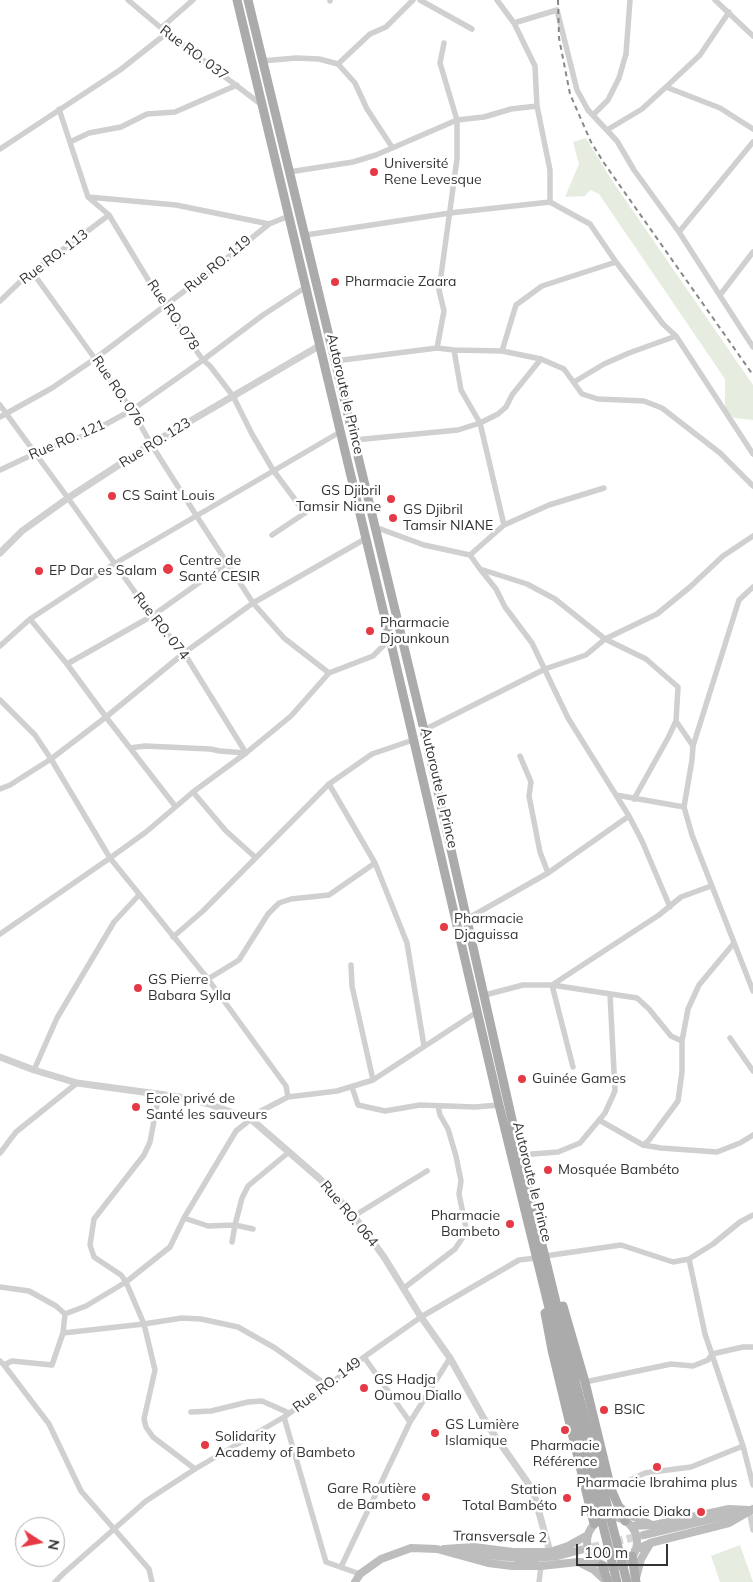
<!DOCTYPE html>
<meta charset="utf-8">
<style>
body{margin:0}
#map{position:relative;width:753px;height:1582px;overflow:hidden;background:#fff;font-family:Mulish,sans-serif}
canvas{display:block}
.north{position:absolute;left:15px;top:1517px;width:50px;height:50px;box-sizing:border-box;background:#fff;border:1px solid #adadad;border-radius:50%;rotate:101deg;font-size:14px;font-weight:700;line-height:20px;text-align:center;color:#333}
.north::after{content:'';display:block;margin:auto;width:18px;height:22px;background:#e63946;clip-path:polygon(50% 0,100% 100%,50% 72%,0 100%)}
.scale{position:absolute;left:576px;top:1544px;width:92px;height:22px;box-sizing:border-box;border:2px solid #333;border-top:0;padding-left:6px;font-size:15px;line-height:18px;white-space:nowrap;color:#333;-webkit-text-stroke:4px #fff;paint-order:stroke}
</style>
<div id="map">
<canvas width="753" height="1582"></canvas>
<div class="north">N</div>
<div class="scale">100 m</div>
</div>
<script>
const ctx = document.querySelector('canvas').getContext('2d');
ctx.lineJoin = 'round';
function fill(path, color) { ctx.fillStyle = color; ctx.fill(path, 'evenodd'); }
const poly = rows => new Path2D(rows.map(r => 'M' + r).join(''));
function stroke(path, color, width, dash) { ctx.strokeStyle = color; ctx.lineWidth = width; ctx.lineCap = dash ? 'butt' : 'round'; ctx.setLineDash(dash || []); ctx.stroke(path); }
function write(font, color, halo, rows, align = 'center') {
  ctx.font = font + ' Mulish,sans-serif'; ctx.lineWidth = 5; ctx.setLineDash([]); ctx.textBaseline = 'middle'; ctx.strokeStyle = halo; ctx.fillStyle = color; for (const [text, x, y, turn = 0] of rows) {
    ctx.save(); ctx.translate(x, y); ctx.rotate((+turn || 0) * Math.PI / 180); ctx.textAlign = isNaN(turn) ? turn : align; if (halo) ctx.strokeText(text, 0, 0); ctx.fillText(text, 0, 0); ctx.restore();
  }
}
fill(poly([
 [586,138,611,179,753,385,753,420,734,418,725,410,725,379,599,194,590,190,585,196,565,197,579,164,573,142],
 [740,1545,753,1582,720,1582,711,1556]
]), '#e6ecdf');
stroke(poly([
 [580,1550,644,1535]
]), '#d6d6d6', 8, [8, 4]);
stroke(poly([
 [128,0,167,33,262,105],
 [420,0,472,29],
 [497,0,514,23,535,66,537,106,550,170,550,202],
 [715,0,753,36],
 [330,1,330,0],
 [514,23,557,10,577,90,588,110,617,141,634,170,679,232,753,347],
 [161,28,193,0],
 [262,61,296,58,319,59,338,64],
 [666,87,720,108,753,129],
 [59,109,88,197,109,215,164,306,203,360,210,366,233,396,252,434,273,470,305,513,272,535],
 [593,115,608,100,619,78,626,54,630,0],
 [607,130,642,109,666,87,700,55,729,12],
 [70,142,89,133,121,127,147,114,175,112,237,85],
 [392,147,367,109,355,83,338,64,370,34,386,27,413,0],
 [0,149,120,70,167,33],
 [289,172,353,162,376,155,457,120,484,117,511,109,537,106],
 [88,197,176,205,269,224],
 [679,232,753,142],
 [306,235,450,213,550,202,590,224,616,262,663,324,676,336,753,454],
 [33,273,132,410,151,444,196,515,253,603,284,638,329,673],
 [720,295,753,252],
 [0,301,22,280,109,215],
 [437,348,444,311,439,290,457,159,457,120,440,63,444,43],
 [454,350,461,390,480,423,498,414,506,407,512,395,541,359],
 [502,351,516,305,542,286,616,262],
 [335,361,437,348,454,350,502,351,541,359,564,369,582,394,598,399,644,401,662,408,720,453,753,486],
 [574,382,604,364,629,353,676,336],
 [0,405,68,498,152,616,184,653,246,753],
 [0,417,52,388,96,358,216,267,269,224,289,216],
 [354,440,458,430,480,423,504,525],
 [0,470,36,453,86,435,132,410,203,360,263,315,306,287],
 [375,527,424,545,470,555,480,569,527,584,555,599,605,639,646,659,678,687,676,721,668,738,634,799],
 [470,555,504,525,549,505,604,488],
 [480,569,496,589,505,607,532,643,568,718,629,816,642,841,670,907],
 [30,619,67,664,106,717,175,806],
 [0,646,30,619,114,564,340,432],
 [67,664,152,616,227,563],
 [0,700,35,735,51,759,110,858,208,979,286,1086,288,1097],
 [676,721,693,746,692,760,684,807,692,835,753,991],
 [424,730,545,669,586,655,605,639,657,614,690,587,723,556,753,536],
 [693,746,739,600,753,587],
 [130,748,145,746,210,749,220,751,246,753],
 [520,756,531,782,529,796,540,852,548,873],
 [329,784,375,863,407,943,424,1046],
 [0,789,10,785,51,759,106,717,184,653,253,603,365,539],
 [193,792,226,831,255,857],
 [616,795,684,807],
 [467,919,548,873,629,816],
 [0,934,110,858,146,832,193,792,246,753,291,716,329,673,373,656,390,639],
 [173,937,203,911,329,784,372,754,413,740],
 [351,965,352,986,373,1080],
 [208,979,239,960,268,914,279,903,291,899,329,895,375,863],
 [485,995,523,985,552,985,637,998,649,1009,671,1036,682,1041,688,1009,699,985,734,943],
 [730,1038,753,1071],
 [573,1067,552,985,659,915,681,897,711,886],
 [34,1070,57,1018,114,922,139,895],
 [352,1087,358,1105,385,1111,420,1105,475,1107,499,1105],
 [159,1094,150,1142,144,1155,94,1219,90,1245,94,1257,121,1275,126,1282,144,1324,155,1370,144,1419,146,1427,153,1437,195,1469],
 [599,1120,643,1145,661,1148,717,1152,740,1143,753,1135],
 [643,1145,649,1140,678,1101,682,1072,682,1041],
 [0,1153,16,1132,77,1083],
 [520,1155,558,1152,580,1143,605,1113,615,1091,610,994],
 [354,1216,427,1171],
 [184,1218,208,1226,235,1225,253,1229],
 [232,1242,235,1225,242,1198,248,1186,289,1152],
 [545,1256,621,1245,673,1262,689,1259,713,1244,740,1222,753,1215],
 [689,1259,705,1334,743,1446,753,1485],
 [0,1287,29,1291,56,1306,65,1314,63,1333,52,1365,12,1361,4,1365,0,1361],
 [404,1288,455,1249,463,1237,466,1228,459,1194,461,1181,456,1156,448,1129,440,1115,438,1106],
 [65,1314,86,1306,126,1282,170,1247,184,1218,236,1131,261,1111,288,1097,337,1091,373,1080,477,1012],
 [63,1333,144,1324,182,1318,201,1319,238,1327,275,1348,328,1386],
 [364,1357,410,1422],
 [4,1365,49,1424,81,1491,149,1569,152,1582],
 [585,1382,671,1364,693,1366,708,1360,712,1354,743,1347,753,1347],
 [191,1412,211,1411,248,1402,262,1401,289,1413],
 [284,1417,326,1562,360,1574],
 [611,1489,645,1473,691,1467,743,1446],
 [749,1510,753,1530],
 [341,1567,410,1422,450,1358],
 [55,1582,64,1573,146,1501,195,1469,284,1417,328,1386,364,1357,421,1317,519,1260,536,1258],
 [539,1582,541,1566]
]), '#d0d0d0', 5.5);
stroke(poly([
 [0,553,22,531,68,498,151,444,319,346],
 [0,1057,34,1070,77,1083,180,1097,209,1104,252,1120,320,1179,354,1216,384,1257,421,1317,450,1358,488,1426,528,1483,535,1498,550,1552]
]), '#d0d0d0', 7);
stroke(poly([
 [619,1506,630,1515,650,1524],
 '587 1542a25 25 0 1 1 50 0a25 25 0 1 1-50 0Z',
 [631,1526,654,1525,729,1509,749,1510],
 [644,1535,740,1512],
 [444,1549,474,1547,513,1552,550,1552,568,1546,588,1535],
 [635,1550,650,1543,729,1523,753,1509],
 [462,1552,526,1559,558,1556,580,1550],
 [582,1564,594,1570,607,1582],
 [636,1578,641,1559,650,1544],
 [355,1582,360,1574,381,1559,411,1548,437,1549,488,1563,512,1566,541,1566,578,1562,597,1563]
]), '#bdbdbd', 8);
stroke(poly([
 [237,0,390,639,499,1105,567,1381],
 [248,0,424,730,520,1155,575,1380],
 [563,1306,585,1382,611,1489,625,1521],
 [545,1313,552,1350,594,1524],
 [632,1556,636,1582],
 [602,1565,608,1582]
]), '#ababab', 9);
stroke(poly([
 [558,0,559,38,570,94,591,142,604,163,753,375]
]), '#888', 2, [5, 4]);
stroke(poly([
 [575,1380,627,1582],
 [567,1381,617,1582]
]), '#ababab', 9);
for (const [x, y, r, color] of [
 [374,172,5,"#e63946"],
 [335,282,5,"#e63946"],
 [112,496,5,"#e63946"],
 [391,499,5,"#e63946"],
 [393,518,5,"#e63946"],
 [168,569,6,"#e63946"],
 [39,571,5,"#e63946"],
 [370,631,5,"#e63946"],
 [444,927,5,"#e63946"],
 [138,988,5,"#e63946"],
 [522,1079,5,"#e63946"],
 [136,1107,5,"#e63946"],
 [548,1170,5,"#e63946"],
 [510,1224,5,"#e63946"],
 [364,1388,5,"#e63946"],
 [604,1410,5,"#e63946"],
 [565,1430,5,"#e63946"],
 [435,1433,5,"#e63946"],
 [205,1445,5,"#e63946"],
 [657,1467,5,"#e63946"],
 [426,1497,5,"#e63946"],
 [567,1498,5,"#e63946"],
 [701,1512,5,"#e63946"]
]) { const dot = new Path2D(); dot.arc(x, y, r, 0, 2 * Math.PI); ctx.fillStyle = color; ctx.fill(dot); stroke(dot, '#fff', 2); }
write('14px', '#333', '#fff', [
 ["Rue RO. 037",194,53,37],
 ["Rue RO. 113",54,257,-37],
 ["Rue RO. 119",218,264,-39],
 ["Rue RO. 078",173,315,56],
 ["Rue RO. 076",118,391,56],
 ["Autoroute le Prince",345,394,77],
 ["Rue RO. 121",67,440,-23],
 ["Rue RO. 123",155,443,-32],
 ["Rue RO. 074",161,626,52],
 ["Autoroute le Prince",439,788,77],
 ["Autoroute le Prince",532,1182,76],
 ["Rue RO. 064",349,1214,50],
 ["Rue RO. 149",327,1385,-37],
 ["Transversale 2",500,1537,1]
]);
write('14px', '#333', '#fff', [
 ["Université",384,164],
 ["Rene Levesque",384,180],
 ["Pharmacie Zaara",345,282],
 ["GS Djibril",381,491,"right"],
 ["Tamsir Niane",381,507,"right"],
 ["CS Saint Louis",122,496],
 ["GS Djibril",403,510],
 ["Tamsir NIANE",403,526],
 ["Centre de",179,561],
 ["Santé CESIR",179,577],
 ["EP Dar es Salam",49,571],
 ["Pharmacie",380,623],
 ["Djounkoun",380,639],
 ["Pharmacie",454,919],
 ["Djaguissa",454,935],
 ["GS Pierre",148,980],
 ["Babara Sylla",148,996],
 ["Guinée Games",532,1079],
 ["Ecole privé de",146,1099],
 ["Santé les sauveurs",146,1115],
 ["Mosquée Bambéto",558,1170],
 ["Pharmacie",500,1216,"right"],
 ["Bambeto",500,1232,"right"],
 ["GS Hadja",374,1380],
 ["Oumou Diallo",374,1396],
 ["BSIC",614,1410],
 ["GS Lumière",445,1425],
 ["Islamique",445,1441],
 ["Solidarity",215,1437],
 ["Academy of Bambeto",215,1453],
 ["Pharmacie",565,1446,"center"],
 ["Référence",565,1462,"center"],
 ["Pharmacie Ibrahima plus",657,1483,"center"],
 ["Gare Routière",416,1489,"right"],
 ["de Bambeto",416,1505,"right"],
 ["Station",557,1490,"right"],
 ["Total Bambéto",557,1506,"right"],
 ["Pharmacie Diaka",691,1512,"right"]
], 'left');
</script>
